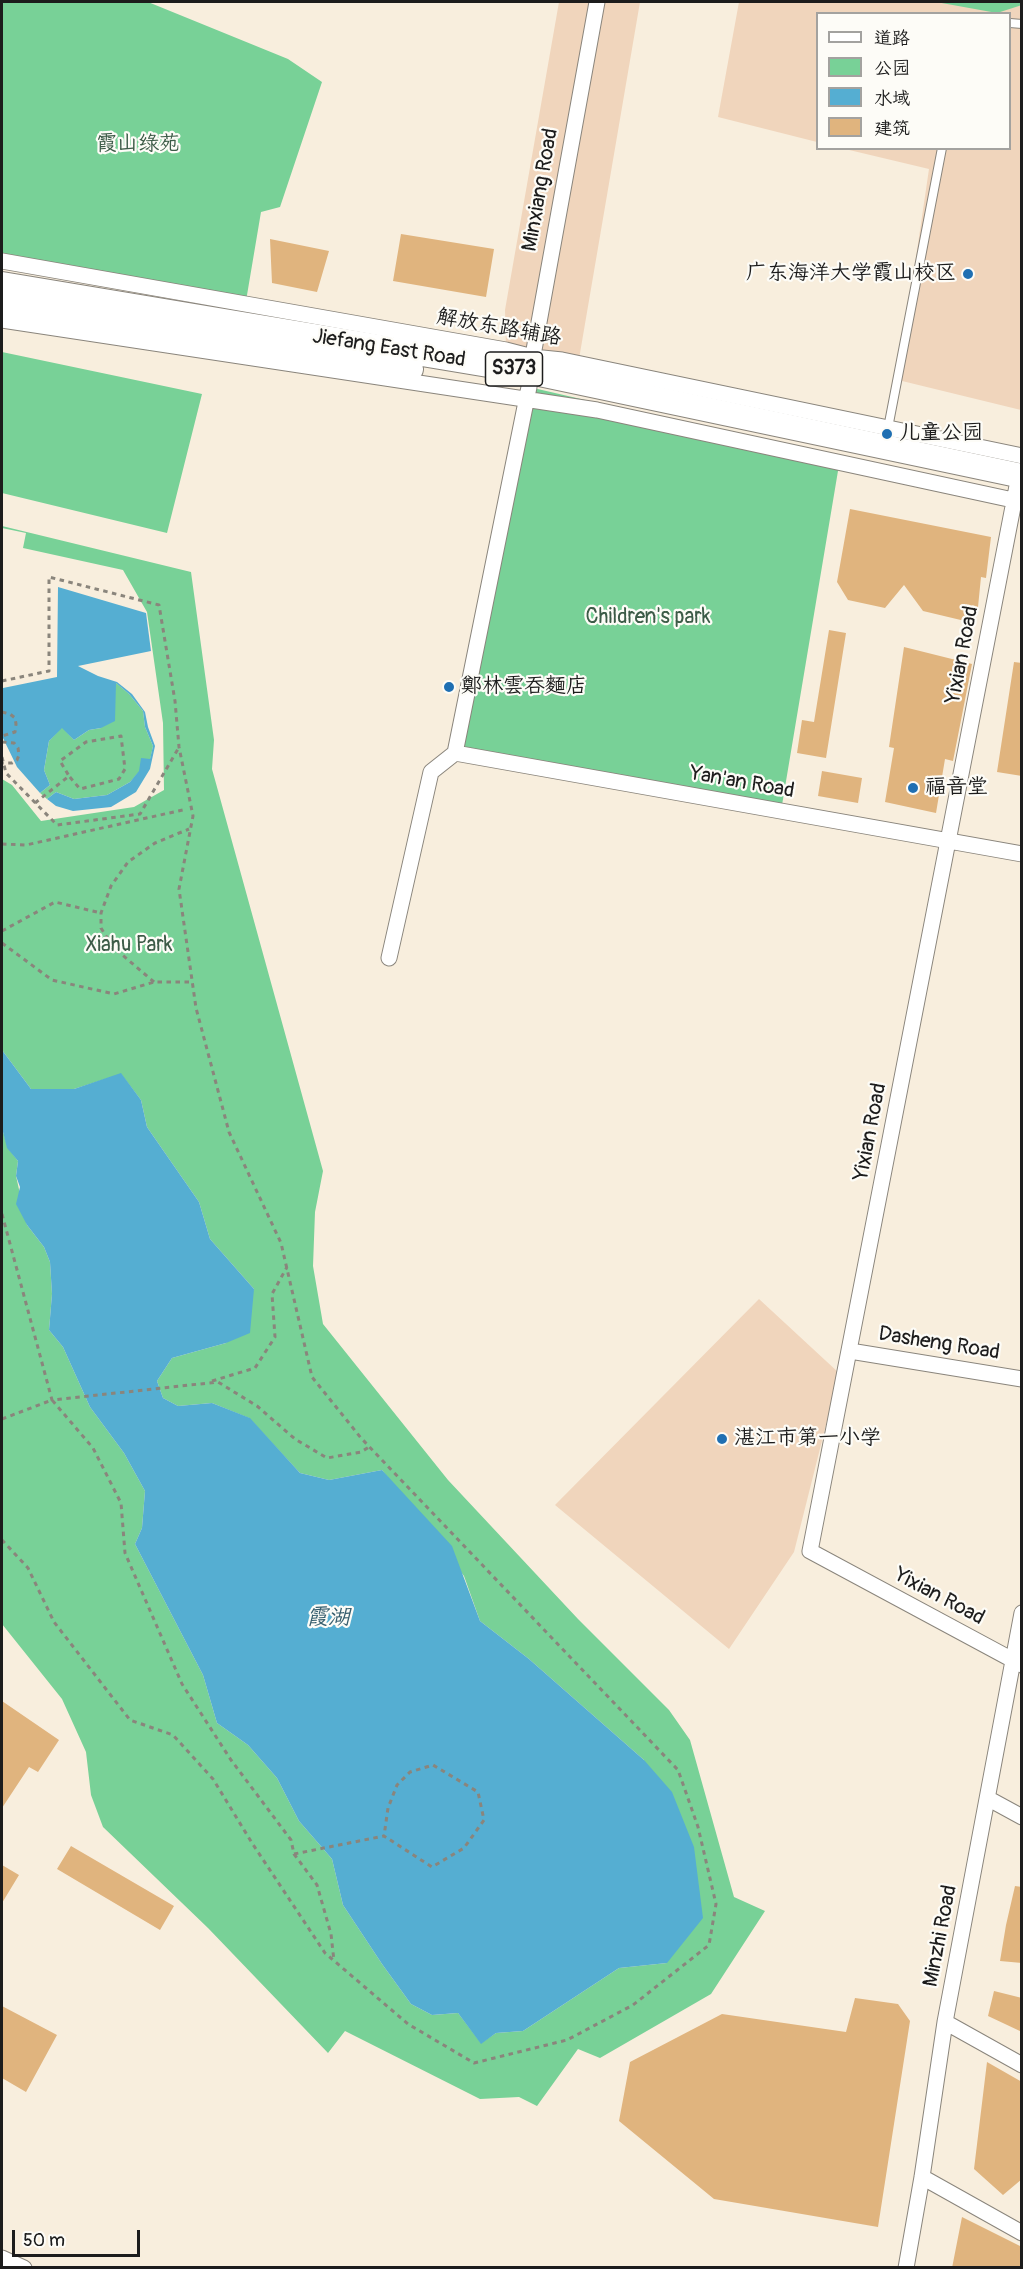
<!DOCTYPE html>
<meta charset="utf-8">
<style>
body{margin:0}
#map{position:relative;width:1023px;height:2269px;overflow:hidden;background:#f8eedd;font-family:Pangolin,"LXGW WenKai TC",sans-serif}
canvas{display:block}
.frame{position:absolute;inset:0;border:3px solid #1c1c1c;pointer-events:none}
.legend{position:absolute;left:816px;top:12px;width:195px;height:138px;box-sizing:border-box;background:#fdfcf7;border:2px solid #a3a29f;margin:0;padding:8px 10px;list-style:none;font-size:18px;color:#1c1c1c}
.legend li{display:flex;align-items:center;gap:12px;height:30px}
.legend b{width:30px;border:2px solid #a3a29f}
.scale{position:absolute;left:12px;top:2230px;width:128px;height:27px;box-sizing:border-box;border:3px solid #1c1c1c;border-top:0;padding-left:8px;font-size:18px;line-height:21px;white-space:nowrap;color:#1c1c1c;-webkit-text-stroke:4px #fdfcf7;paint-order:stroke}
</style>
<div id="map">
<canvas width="1023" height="2269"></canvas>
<div class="frame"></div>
<ul class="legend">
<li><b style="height:8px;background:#fff"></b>道路</li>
<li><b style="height:16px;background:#78d197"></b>公园</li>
<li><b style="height:16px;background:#55aed2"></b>水域</li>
<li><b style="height:16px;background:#e0b47e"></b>建筑</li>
</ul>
<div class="scale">50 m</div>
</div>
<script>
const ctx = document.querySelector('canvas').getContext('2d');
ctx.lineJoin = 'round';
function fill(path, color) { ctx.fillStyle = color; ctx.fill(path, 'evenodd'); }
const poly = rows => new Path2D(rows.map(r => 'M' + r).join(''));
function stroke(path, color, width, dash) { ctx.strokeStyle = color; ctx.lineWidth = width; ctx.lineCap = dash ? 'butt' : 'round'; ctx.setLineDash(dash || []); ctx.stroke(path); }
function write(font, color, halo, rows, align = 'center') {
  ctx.font = font + ' Pangolin,"LXGW WenKai TC",sans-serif'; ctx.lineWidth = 4.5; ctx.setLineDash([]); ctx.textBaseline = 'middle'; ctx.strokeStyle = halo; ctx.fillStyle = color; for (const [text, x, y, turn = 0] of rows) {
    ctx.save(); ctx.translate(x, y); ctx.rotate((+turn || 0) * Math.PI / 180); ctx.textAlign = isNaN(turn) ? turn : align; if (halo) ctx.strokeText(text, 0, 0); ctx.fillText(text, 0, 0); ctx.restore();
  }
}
fill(poly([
 [559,2,640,2,579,359,506,350,505,310],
 [739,2,1021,2,1021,410,898,380,929,169,845,149,1010,148,1010,14,818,14,817,142,718,117],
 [759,1299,839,1373,794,1552,729,1649,555,1505]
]), '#f0d5bc');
fill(poly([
 [2,2,148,2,288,59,322,82,280,207,261,212,246,301,2,260],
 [936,2,1021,2,1022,5,997,13],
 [2,352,202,394,167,533,2,493],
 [529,387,840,459,781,811,455,753],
 [2,526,191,572,214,740,212,769,323,1171,315,1212,313,1266,323,1324,448,1480,578,1619,669,1710,690,1740,734,1897,765,1911,711,1994,600,2058,578,2049,537,2106,519,2097,480,2099,345,2031,328,2053,208,1928,103,1827,91,1795,86,1752,62,1699,2,1624,2,1128,8,1148,18,1161,16,1176,27,1225,44,1247,50,1262,52,1294,49,1330,63,1347,90,1407,124,1453,145,1491,142,1528,135,1544,203,1675,217,1723,248,1745,277,1778,299,1821,332,1859,343,1905,382,1964,411,2004,432,2015,458,2013,481,2043,496,2033,523,2031,619,1968,667,1963,644,1760,529,1659,480,1621,464,1576,382,1470,329,1480,300,1473,249,1418,212,1403,178,1406,163,1398,157,1381,172,1358,226,1343,254,1289,210,1239,199,1202,147,1127,141,1100,121,1074,74,1089,31,1089,2,1050,2,779,12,785,41,821,134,807,164,790,163,723,147,612,123,570,23,548,26,533,2,528],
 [115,682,129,694,143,711,145,727,153,746,150,760,130,782,107,795,74,799,56,792,47,799,40,793,50,785,44,770,49,741,62,727,74,740,89,730,101,728]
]), '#78d197');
fill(poly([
 [58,587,146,613,151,651,78,666,98,676,117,682,132,694,145,712,148,727,155,746,150,769,136,792,111,807,73,811,56,806,47,799,56,792,74,799,107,795,130,782,139,771,141,758,150,759,153,746,145,727,143,711,129,694,116,683,115,721,101,728,89,730,74,740,62,728,49,741,44,770,50,785,40,793,17,767,2,736,3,688,57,677],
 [2,1050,31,1089,74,1089,121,1073,141,1100,147,1127,199,1202,210,1239,254,1289,250,1333,226,1343,172,1358,157,1381,163,1398,178,1406,212,1403,250,1418,300,1473,329,1480,382,1470,452,1546,480,1621,529,1659,644,1760,672,1792,694,1847,703,1918,667,1963,619,1968,523,2031,496,2033,481,2044,458,2013,432,2015,411,2004,382,1964,343,1905,332,1859,299,1821,277,1778,248,1745,217,1723,203,1675,135,1544,142,1528,145,1491,124,1453,90,1407,63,1347,49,1330,52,1294,50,1262,44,1247,27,1225,16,1204,20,1187,16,1176,18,1161,7,1148,2,1128]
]), '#55aed2');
fill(poly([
 [401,234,494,249,486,297,393,281],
 [270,239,329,251,317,292,272,283],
 [850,509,991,537,986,578,981,577,978,607,965,621,923,611,904,585,885,608,848,600,837,582],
 [829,630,846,633,826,758,797,753,802,720,814,722],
 [904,647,972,664,953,761,945,759,936,813,885,802,894,748,889,747],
 [1014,662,1022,663,1022,776,997,772],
 [822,771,862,778,858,803,818,796],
 [2,1701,59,1740,38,1772,29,1767,2,1808],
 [71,1846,174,1906,160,1930,57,1869],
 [2,1865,19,1875,2,1903],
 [1015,1886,1022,1887,1022,1963,1000,1961,1006,1925],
 [994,1991,1022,1998,1022,2032,988,2016],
 [855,1998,898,2004,910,2021,878,2227,714,2199,619,2121,630,2062,722,2014,846,2032],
 [2,2006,57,2035,26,2092,2,2078],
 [987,2062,1022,2082,1022,2179,1003,2195,974,2169],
 [962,2217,1022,2247,1022,2268,952,2268]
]), '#e0b47e');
const service = poly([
 [1010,23,1022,24],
 [888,428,942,148]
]);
const minor = poly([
 [2,261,506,350,533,357,562,360,1022,456],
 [2,320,597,410,1022,502],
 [1017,486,810,1551,1022,1665],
 [455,753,1022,854],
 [389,958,431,772,455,753,529,387,530,372,597,2],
 [850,1351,1022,1379],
 [989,1799,1022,1817],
 [945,2022,1022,2065],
 [922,2177,1022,2233],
 [2,2258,24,2268],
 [906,2268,922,2177,945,2022,1022,1613]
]);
const primary = poly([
 [2,284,530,372,1022,476],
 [2,307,411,369]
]);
stroke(service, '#8a857c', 10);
stroke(minor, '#8a857c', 17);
stroke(primary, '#8a857c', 26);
stroke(poly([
 [2,681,49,671,49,577,159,605,175,701,179,747,193,816,179,889,196,1008,229,1132,281,1243,312,1377,361,1438,678,1770,698,1827,716,1904,709,1945,633,2005,567,2040,474,2063,408,2024,325,1953,252,1843,213,1779,173,1735,130,1720,54,1622,28,1568,2,1540],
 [2,712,10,714,15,718,16,724,15,732,2,736],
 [2,757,6,773,57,825,140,814,178,749],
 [35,803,69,776,60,761,86,742,121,736,125,769,119,779,80,789,69,776],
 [2,844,26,845,187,809],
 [2,931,55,902,101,913],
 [2,943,52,980,114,994,154,982,191,982],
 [154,982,113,947,101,928,101,913,111,886,128,862,155,843,189,829],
 [2,1214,52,1400,218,1382,257,1406,295,1439,327,1458,361,1452,369,1447],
 [212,1381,255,1368,275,1337,272,1294,287,1267],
 [2,1419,52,1400,93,1448,121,1503,125,1553,182,1684,231,1760,291,1840,294,1854,384,1836,432,1867,464,1848,484,1820,478,1792,433,1765,410,1772,397,1785,388,1808,384,1836],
 [294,1854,317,1885,331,1934,334,1961]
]), '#8a857c', 3, [4.5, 4.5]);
stroke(service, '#fff', 8);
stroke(minor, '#fff', 15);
stroke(primary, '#fff', 24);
stroke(poly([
 [2,742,14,743,18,748,19,755,17,760,12,763,2,763]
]), '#8a857c', 3, [4.5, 4.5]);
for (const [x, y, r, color] of [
 [968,274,6,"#1f6fb2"],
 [887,434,6,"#1f6fb2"],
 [449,687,6,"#1f6fb2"],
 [913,788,6,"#1f6fb2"],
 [722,1439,6,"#1f6fb2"]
]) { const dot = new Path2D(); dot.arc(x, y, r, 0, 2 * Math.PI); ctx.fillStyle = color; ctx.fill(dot); stroke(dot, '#fdfcf7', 2); }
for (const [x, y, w] of [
 [514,369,57]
]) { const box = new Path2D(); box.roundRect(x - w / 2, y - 17, w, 34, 4.5); ctx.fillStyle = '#fdfcf7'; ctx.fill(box); stroke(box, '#1c1c1c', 1.5); }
write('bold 20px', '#1c1c1c', null, [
 ["S373",514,369]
]);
write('21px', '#3c5b47', '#fdfcf7', [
 ["霞山绿苑",138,145],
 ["Children's park",648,618],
 ["Xiahu Park",129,946]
]);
write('21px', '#1c1c1c', '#fdfcf7', [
 ["Minxiang Road",541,190,-80],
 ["解放东路辅路",499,328,10],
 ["Jiefang East Road",389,349,9],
 ["Yixian Road",963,655,-79],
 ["Yan'an Road",742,783,10],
 ["Yixian Road",871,1132,-79],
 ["Dasheng Road",939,1344,9],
 ["Yixian Road",939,1597,28],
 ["Minzhi Road",941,1936,-79]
]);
write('21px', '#1c1c1c', '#fdfcf7', [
 ["广东海洋大学霞山校区",956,274,"right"],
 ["儿童公园",899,434],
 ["鄭林雲吞麵店",461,687],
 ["福音堂",925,788],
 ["湛江市第一小学",734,1439]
], 'left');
write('italic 22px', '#365e6e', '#fdfcf7', [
 ["霞湖",328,1618]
]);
</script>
